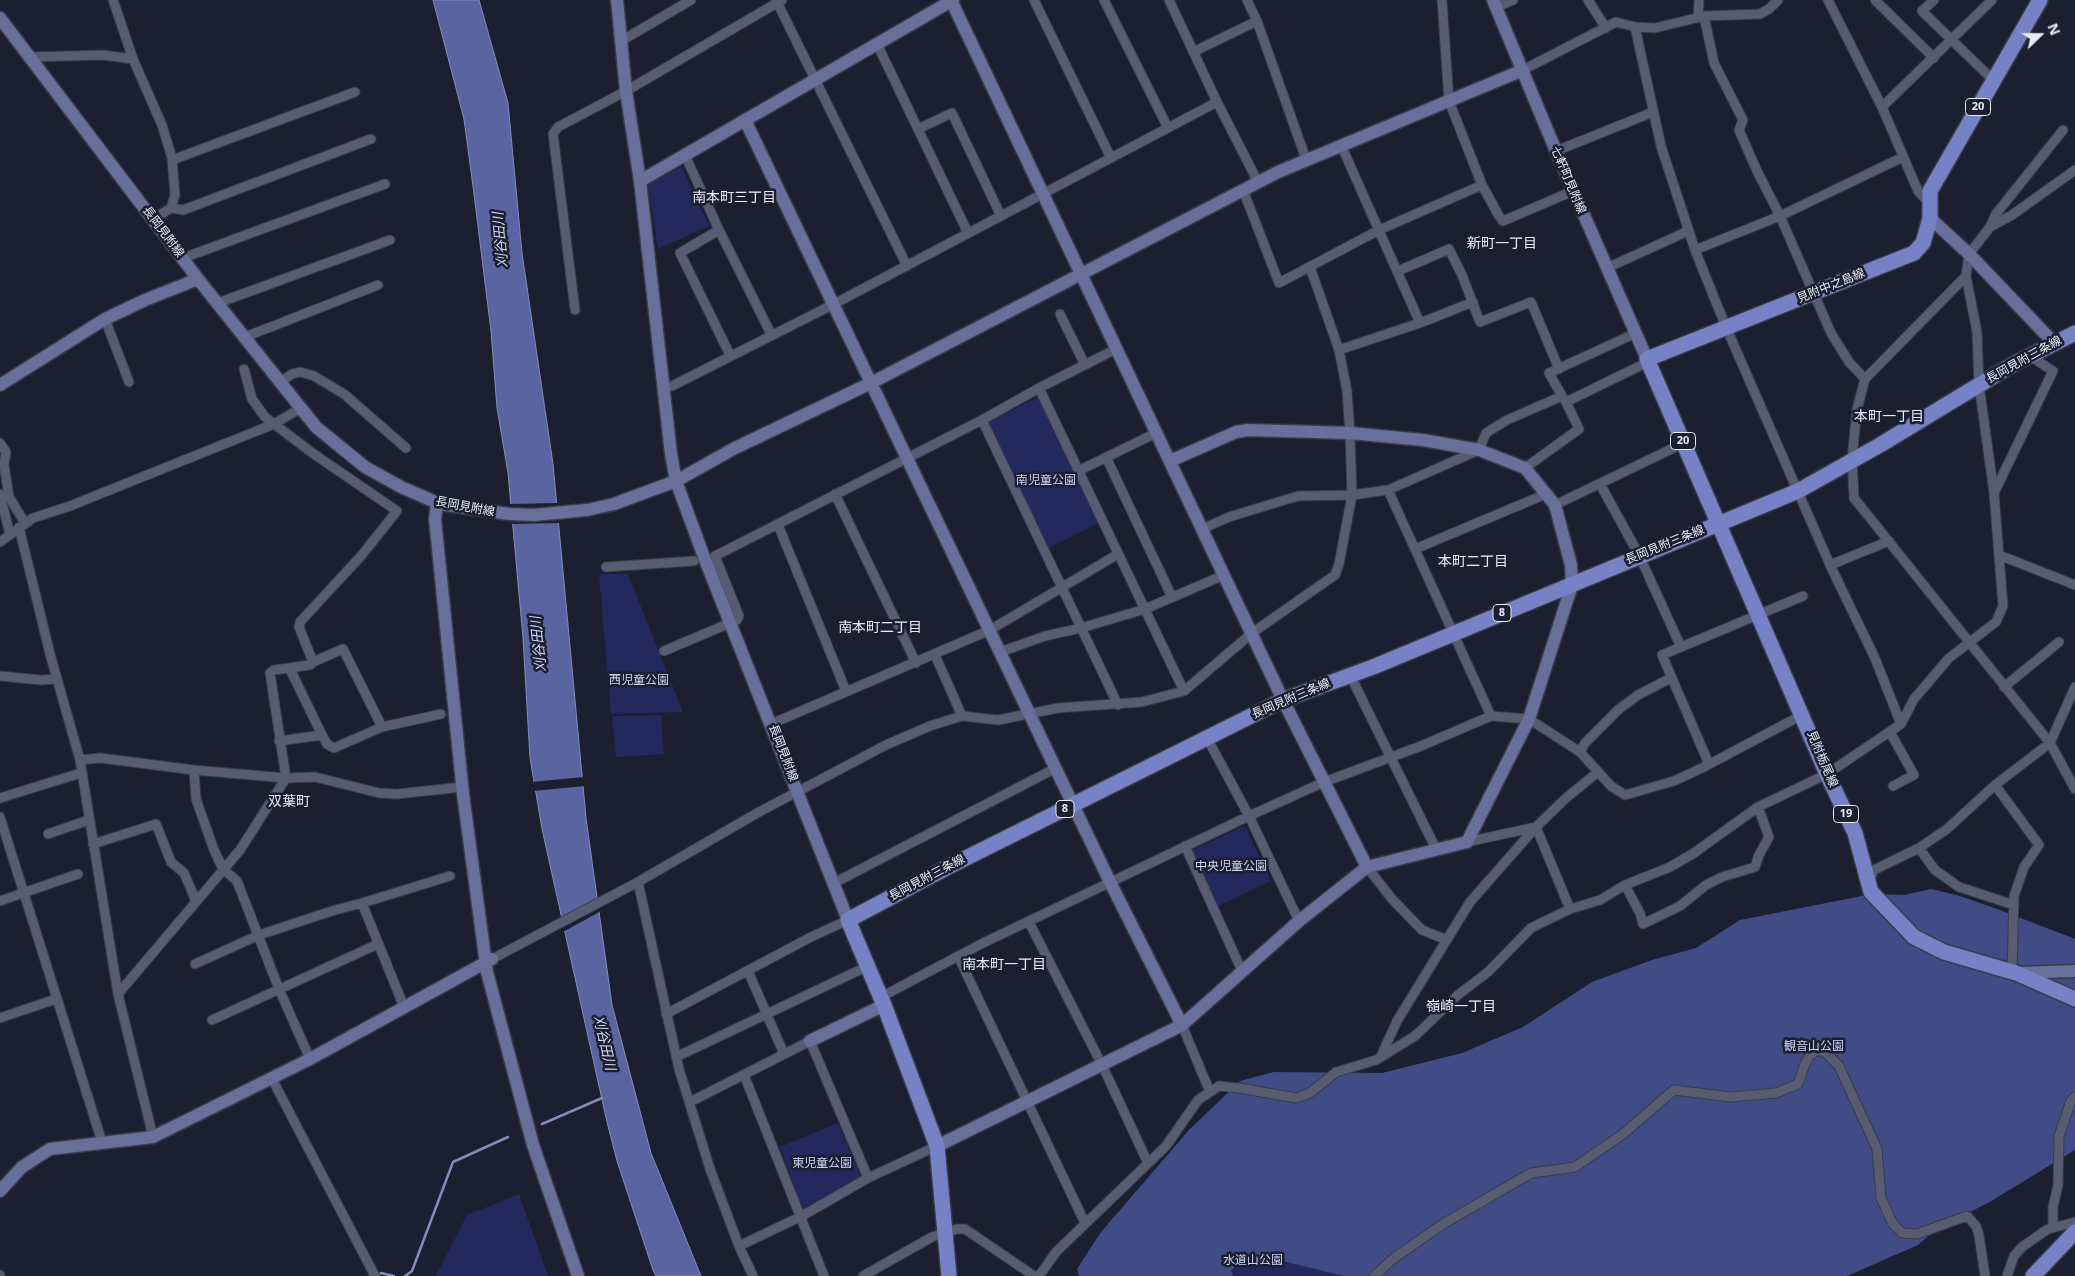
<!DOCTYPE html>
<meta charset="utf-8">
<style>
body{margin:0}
#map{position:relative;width:2075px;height:1276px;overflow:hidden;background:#1c1f30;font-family:"Noto Sans",sans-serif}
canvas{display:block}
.north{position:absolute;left:2015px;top:10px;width:50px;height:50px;-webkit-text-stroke:4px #1c1f30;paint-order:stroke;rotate:68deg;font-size:14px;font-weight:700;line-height:20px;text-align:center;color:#e8ebf7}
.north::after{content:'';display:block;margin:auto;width:18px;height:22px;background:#e8ebf7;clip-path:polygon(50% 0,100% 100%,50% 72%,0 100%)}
</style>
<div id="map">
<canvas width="2075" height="1276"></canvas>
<div class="north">N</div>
</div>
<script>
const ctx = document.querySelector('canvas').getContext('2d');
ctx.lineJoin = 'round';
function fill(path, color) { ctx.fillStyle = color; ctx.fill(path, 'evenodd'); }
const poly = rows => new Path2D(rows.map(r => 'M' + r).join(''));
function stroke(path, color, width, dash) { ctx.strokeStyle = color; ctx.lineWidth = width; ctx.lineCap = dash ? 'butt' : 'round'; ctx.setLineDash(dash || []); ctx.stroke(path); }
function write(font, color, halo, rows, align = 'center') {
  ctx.font = font + ' "Noto Sans","Noto Sans JP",sans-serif'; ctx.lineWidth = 5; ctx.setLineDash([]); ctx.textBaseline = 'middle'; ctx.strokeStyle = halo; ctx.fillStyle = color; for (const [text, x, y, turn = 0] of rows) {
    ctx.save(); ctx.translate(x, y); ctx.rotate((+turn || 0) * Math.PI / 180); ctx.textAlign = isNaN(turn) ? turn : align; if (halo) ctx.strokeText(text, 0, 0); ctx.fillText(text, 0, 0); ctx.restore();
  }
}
fill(poly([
 [682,167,709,226,658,249,648,184],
 [1039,397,1099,523,1049,548,1044,544,986,423],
 [599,574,628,574,683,712,611,714],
 [661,715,664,754,616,757,612,716],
 [1242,827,1246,828,1271,881,1216,907,1192,855,1193,850],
 [838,1123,861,1177,860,1180,805,1209,802,1207,780,1147],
 [519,1194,548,1276,436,1276,467,1215],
 [1241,1245,1369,1276,1171,1276]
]), '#23295c');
fill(poly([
 [1931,889,1960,896,2000,910,2075,939,2075,1150,1988,1203,1939,1227,1918,1245,1847,1276,1344,1276,1262,1256,1247,1258,1231,1270,1233,1276,1079,1276,1077,1269,1101,1232,1189,1130,1240,1081,1274,1072,1382,1073,1462,1053,1523,1027,1592,982,1652,960,1696,948,1740,920,1872,894,1904,895]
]), '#414b85');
const water = poly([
 [433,0,479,0,508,103,522,253,553,464,586,818,612,1005,651,1153,701,1276,656,1276,653,1270,617,1161,607,1122,542,829,530,758,523,638,508,473,497,408,491,331,474,194,464,119,433,0]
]);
fill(water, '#5964a1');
stroke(water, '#848cbb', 1);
fill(poly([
 [559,503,561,523,510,524,509,504],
 [584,777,585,786,533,791,531,782],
 [601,907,601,911,561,933,560,929]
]), '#1c1f30');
stroke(poly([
 [542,1124,602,1098],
 [377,1276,381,1273,394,1276],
 [405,1276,412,1271,453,1162,508,1137]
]), '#848cbb', 2.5);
const street = poly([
 [113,0,133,59,162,125,172,158,175,195,171,208,153,219],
 [776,0,907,266],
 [1034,0,1111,158],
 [1104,0,1168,128],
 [1169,0,1217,102,1258,182],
 [1247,0,1257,21,1306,159],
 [1442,0,1449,101,1482,185,1499,216,1503,221,1573,191],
 [1588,0,1606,28],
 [1828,0,1882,107,1918,191,1929,203],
 [1875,0,1934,58],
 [1934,0,1922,11,1994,81],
 [1496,7,1513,0],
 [1704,16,1714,63,1743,120,1739,130,1757,171,1780,216,1831,333,1849,362,1865,379],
 [1698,18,1699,0],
 [1635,27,1661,146,1695,250,1726,327,1830,565,1874,656,1901,724],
 [621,41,691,0],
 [877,44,968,233],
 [1193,52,1257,21],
 [30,57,103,55,133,59],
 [1523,70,1616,22,1635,27,1655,28,1704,16,1760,14,1769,9,1778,0],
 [1882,107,1992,0],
 [918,129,952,113,1001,216],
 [1341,145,1420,323],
 [1556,151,1653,112],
 [685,155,719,230,771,334],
 [172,160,355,92],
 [2075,170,2012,215,1990,227,1969,254,1966,276,1865,379,1857,409,1852,459,1854,498,2050,743,2075,789],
 [1243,190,1279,283,1379,230,1482,185],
 [171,208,183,210,371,139],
 [1990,227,1996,214,2063,130],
 [719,230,680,253,730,355],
 [1695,250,1780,216,1903,157],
 [183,258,385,184],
 [1607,268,1688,231],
 [1398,271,1449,249,1462,275,1480,322,1531,302,1559,369],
 [218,303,390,240],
 [575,310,553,134,558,127,626,91,782,0],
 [1060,314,1085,365],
 [105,319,129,382],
 [245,337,378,285],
 [1116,349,1039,388,1184,691],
 [1339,350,1420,323,1473,302],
 [279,383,292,374,300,372,314,376,344,394,406,448],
 [664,388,672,386,834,304,1217,102],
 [1562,396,1549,373,1636,333],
 [982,420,1118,705],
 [0,443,6,452,4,465,9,497,25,523],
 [1106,457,1172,597],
 [1525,468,1579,429,1566,402],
 [1078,471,1156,433],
 [1600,484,1639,555,1681,647],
 [1388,490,1491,716],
 [1994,493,2053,371,2030,356],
 [0,494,10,535],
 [835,494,916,663],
 [1555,505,1684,443],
 [778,525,846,691],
 [19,527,50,654,80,760,118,994,153,1137],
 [1202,529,1229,517,1298,496,1352,495,1388,490,1479,450,1486,433,1507,420,1562,396,1566,402,1648,362],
 [0,542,33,518,70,506,274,424,299,409],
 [1415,549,1546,494],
 [1999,555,2075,585],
 [1830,565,1889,541],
 [606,567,694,561],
 [664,651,737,620,739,616,715,556,982,420,1039,388],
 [1000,652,1045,636,1081,628,1145,609,1224,575],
 [935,655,962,716],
 [313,662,343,649,382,727],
 [290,669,322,735,327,744,334,748,382,727,441,714],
 [1350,675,1436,849],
 [0,676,41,680,57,679],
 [2004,687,2059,642],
 [771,724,990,630,1118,554],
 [1890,732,1914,775,1893,786],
 [1207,738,1249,816,1299,921],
 [279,741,322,735],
 [1580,752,1585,743,1619,709,1638,695,1671,678],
 [80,760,100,758,194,770,286,778,315,777,379,793,397,794,462,787],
 [1709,764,1662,655,1803,596],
 [194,770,196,799,214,850,223,869,237,881,279,989,310,1059],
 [1995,785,2039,845,2024,867,2014,896,2012,972],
 [0,798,81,773],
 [0,817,102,1142],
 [48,834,89,820],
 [1467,842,1536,827,1566,798,1598,772],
 [93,844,156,824,171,862,184,873,196,901],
 [1185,846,1242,971],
 [1919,848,1935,870,1959,887,2014,905],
 [1367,867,1392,899,1422,930,1447,940],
 [1869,881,1874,870,1919,848,1947,829,1995,785,2050,743,2075,687],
 [638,882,679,1069,710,1169,739,1246,753,1276],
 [834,883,1056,768],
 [1625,885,1640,913,1643,924,1680,906,1706,885,1722,877,1755,867,1759,855,1769,837,1758,807],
 [0,901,78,874],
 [362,903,404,1007],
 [1029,922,1102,1065,1148,1163],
 [958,956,1085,1223],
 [492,959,638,882,759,812,886,745,930,726,962,716,998,720,1058,708,1142,702,1184,691,1252,633,1335,575,1339,564,1352,495,1350,433,1347,391,1339,350,1310,267],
 [195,964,259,935,335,910,362,903,450,876],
 [748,971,784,1054],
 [118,994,240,850,286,778,270,673,274,670,310,665,313,662,299,627,300,622,361,556,397,511,311,452,265,417,252,399,244,369],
 [881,997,983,943,1249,816,1324,782,1421,746,1491,716,1529,719,1580,752,1611,786,1625,795,1674,781,1704,767,1802,715],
 [666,1014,811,937,848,920],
 [0,1018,56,999],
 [212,1020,378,944],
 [1182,1025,1210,1092],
 [1381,1056,1397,1021,1470,902,1536,827,1570,909],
 [676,1057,868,966],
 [744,1075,824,1276],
 [272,1079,375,1276],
 [690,1102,810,1041,868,1178],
 [2053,1227,2053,1207,2058,1185,2059,1136,2071,1101,2075,1097],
 [739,1246,802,1216,868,1178,937,1146],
 [0,1275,0,1276],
 [863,1276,932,1237,957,1229,965,1229,1034,1276],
 [1039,1276,1056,1252,1166,1146,1198,1100,1219,1086,1239,1088,1296,1098,1310,1093,1336,1072,1376,1060,1415,1036,1458,995,1488,972,1531,928,1570,909,1600,900,1625,885,1670,867,1694,853,1758,807,1827,774,1901,724,1914,699,1949,658,1996,622,2003,606,1994,493,1979,385,1977,332,1966,276],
 [1374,1276,1394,1258,1443,1224,1531,1173,1575,1167,1623,1134,1674,1090,1730,1097,1776,1093,1798,1084,1805,1064,1810,1055,1818,1050,1826,1053,1839,1066,1877,1149,1881,1198,1893,1224,1902,1233,1917,1234,1967,1216,1976,1226,1979,1235,1985,1276],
 [2007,1276,2014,1256,2022,1247,2048,1229,2075,1222]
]);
const secondary = poly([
 [617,0,626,91,640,181,671,454,676,481,704,557,848,920],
 [951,0,1283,700,1367,867],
 [1493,0,1556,151,1647,359],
 [0,18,198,279,316,427,365,467,401,487,440,504,509,514,534,515,587,510,614,504,676,481,735,448,871,383,1278,172,1523,70],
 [745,120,1110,882,1182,1025],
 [640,181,953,0],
 [1930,218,1969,254,2054,343],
 [0,385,105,319,145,300,198,279],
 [437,503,435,519,463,794,487,972,533,1145,578,1276],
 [2016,973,2075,971],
 [810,1041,884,1005],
 [937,1146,1182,1025,1299,921,1367,867,1467,842,1529,719,1572,585,1571,565,1555,505,1525,468,1479,450,1423,440,1350,433,1248,430,1236,432,1170,461],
 [0,1191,22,1167,50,1149,153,1137,310,1059,492,959]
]);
const primary = poly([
 [2040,0,1930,191,1930,218,1923,243,1914,253,1647,359,1827,774,1855,833,1871,892,1914,937,1944,952,2016,973,2075,999],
 [949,1276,937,1146,884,1005,848,920,946,868,1283,700,1373,667,1798,491,1880,445,2012,365,2075,333],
 [2033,1276,2075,1232]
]);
stroke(street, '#383b49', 11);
stroke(secondary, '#383b49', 15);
stroke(primary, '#383b49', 18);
stroke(street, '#575c70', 9);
stroke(secondary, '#676f9a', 12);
stroke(primary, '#7682c5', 15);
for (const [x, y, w] of [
 [1978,107,25],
 [1683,441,25],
 [1502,613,18],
 [1065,809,18],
 [1846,814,25]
]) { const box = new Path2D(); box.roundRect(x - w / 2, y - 8.5, w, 17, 4); ctx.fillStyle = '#1c1f30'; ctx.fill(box); stroke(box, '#e8ebf7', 1); }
write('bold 11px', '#e8ebf7', null, [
 ["20",1978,107],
 ["20",1683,441],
 ["8",1502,613],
 ["8",1065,809],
 ["19",1846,814]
]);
write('12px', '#e8ebf7', '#1c1f30', [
 ["七軒町見附線",1568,180,67],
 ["長岡見附線",163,232,53],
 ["見附中之島線",1831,286,-22],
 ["長岡見附三条線",2024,360,-29],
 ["長岡見附線",465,507,11],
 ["長岡見附三条線",1665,545,-22],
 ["長岡見附三条線",1291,699,-23],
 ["長岡見附線",783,753,69],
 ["見附栃尾線",1822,759,67],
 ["長岡見附三条線",927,878,-28]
]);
write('12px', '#cad2f6', '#1c1f30', [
 ["南児童公園",1046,481],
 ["西児童公園",639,681],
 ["中央児童公園",1231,867],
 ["観音山公園",1814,1047],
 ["東児童公園",822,1164],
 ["水道山公園",1253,1261]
]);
write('14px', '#e8ebf7', '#1c1f30', [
 ["南本町三丁目",734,198],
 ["新町一丁目",1502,244],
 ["本町一丁目",1889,417],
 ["本町二丁目",1473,562],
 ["南本町二丁目",880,628],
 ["双葉町",289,802],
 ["南本町一丁目",1004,965],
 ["嶺崎一丁目",1461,1007]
]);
write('italic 14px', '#cfd8fc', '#1c1f30', [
 ["刈谷田川",501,240,-95],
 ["刈谷田川",539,644,-96],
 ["刈谷田川",604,1043,77]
]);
</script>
